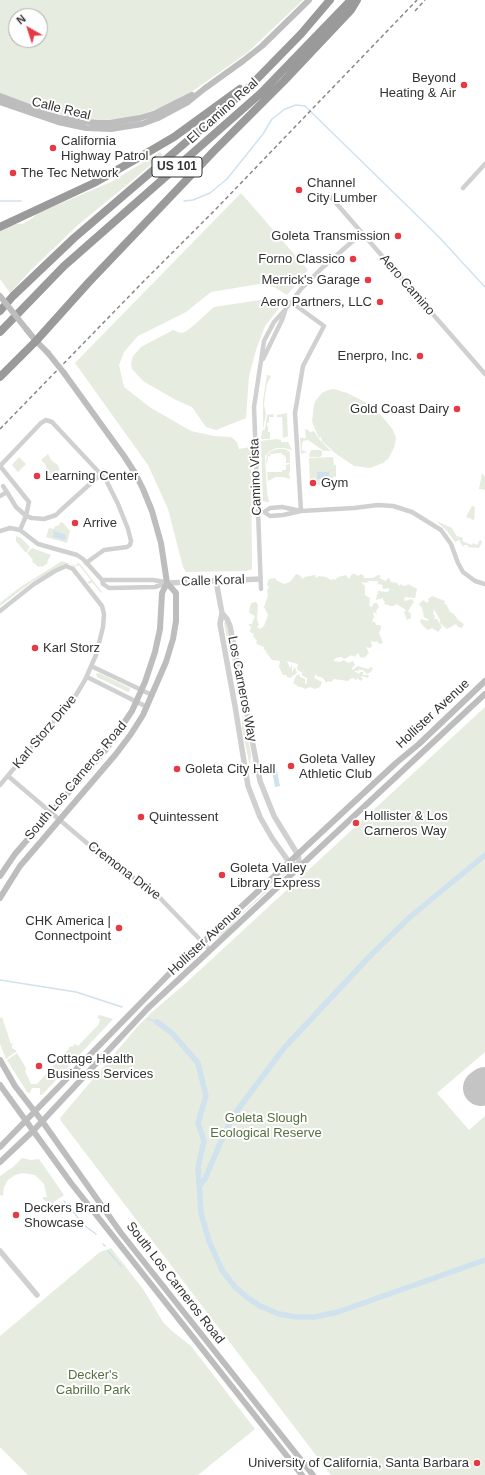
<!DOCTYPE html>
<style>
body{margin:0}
#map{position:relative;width:485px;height:1475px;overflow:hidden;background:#fff;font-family:Helvetica,sans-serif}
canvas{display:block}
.north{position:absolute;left:8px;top:8px;width:40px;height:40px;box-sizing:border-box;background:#fff;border:1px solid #adadad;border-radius:50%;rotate:321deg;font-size:11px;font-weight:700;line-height:16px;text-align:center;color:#333}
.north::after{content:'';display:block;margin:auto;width:14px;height:18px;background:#e63946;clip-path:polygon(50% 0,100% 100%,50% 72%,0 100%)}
</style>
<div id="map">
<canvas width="485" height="1475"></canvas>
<div class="north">N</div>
</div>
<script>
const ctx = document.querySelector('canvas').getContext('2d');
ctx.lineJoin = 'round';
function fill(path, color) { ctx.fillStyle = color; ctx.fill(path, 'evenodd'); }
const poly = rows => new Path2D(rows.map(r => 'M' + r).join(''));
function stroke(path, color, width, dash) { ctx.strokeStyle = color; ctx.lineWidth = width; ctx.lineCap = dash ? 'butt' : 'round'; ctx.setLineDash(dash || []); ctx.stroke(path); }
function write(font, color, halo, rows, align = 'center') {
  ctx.font = font + ' Helvetica,sans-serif'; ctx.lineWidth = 4; ctx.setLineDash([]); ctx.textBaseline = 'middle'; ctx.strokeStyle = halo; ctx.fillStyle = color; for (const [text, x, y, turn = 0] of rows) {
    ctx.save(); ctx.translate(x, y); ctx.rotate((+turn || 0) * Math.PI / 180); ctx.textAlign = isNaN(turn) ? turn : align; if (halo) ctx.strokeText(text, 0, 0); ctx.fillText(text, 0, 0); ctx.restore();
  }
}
fill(poly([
 [0,0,303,0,247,53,190,93,165,106,140,115,126,119,107,120,91,120,61,115,0,94],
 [16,16,40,16,40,40,16,40],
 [160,152,163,155,78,225,31,270,10,293,0,279,0,231,14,224,22,224,31,219,38,213,111,182],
 [241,193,308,270,287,295,274,287,259,284,211,292,186,312,138,336,124,352,119,365,124,387,151,408,191,431,214,436,231,437,237,442,239,449,251,447,252,568,251,570,246,571,186,572,183,567,168,509,148,465,75,363],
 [260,300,280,307,265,326,256,350,249,376,246,418,216,430,206,427,192,407,176,400,143,381,132,369,131,363,133,356,141,347,173,330,181,333,185,332,193,326,214,307],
 [267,375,271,376,267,384,265,396,264,405,266,414,263,430,263,400],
 [334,389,347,393,367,403,381,415,393,430,396,438,394,448,388,459,383,463,370,468,354,466,335,453,322,441,321,437,319,438,312,422,314,405,316,400,322,393,328,390],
 [287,413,288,436,283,438,282,417,277,417,277,415],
 [273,414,274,417,269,417,269,422,267,423,267,426,268,426,268,432,270,432,270,439,261,439,262,431,265,429,267,415],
 [305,429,308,430,310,432,314,431,319,439,331,451,324,451,308,440,303,441,302,444,302,450,307,452,301,454,300,438,306,438],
 [276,439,281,440,281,442,288,442,292,450,284,448,276,448,270,451,265,456,267,493,269,502,267,502,263,501,261,441],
 [285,449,290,452,290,463,286,463,286,458,284,455,282,455,282,453,270,454,270,456,268,456,267,463,266,463,267,455,271,451,277,449],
 [311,450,319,450,322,451,322,455,320,457,310,457,309,455],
 [48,454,51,460,58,465,59,468,59,472,55,474,51,474,49,473,45,464,41,460],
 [19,457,26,464,18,472,12,465],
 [333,457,334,465,336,465,336,477,333,477,334,485,310,485,309,458],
 [290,464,290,472,289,473,289,476,290,476,290,479,283,477,276,477,268,481,267,472,282,472,282,470,286,470,286,465],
 [482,473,485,477,485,490,479,489],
 [472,506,475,507,474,520,466,517],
 [436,521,452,528,459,540,455,542,447,531],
 [61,522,63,523,70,531,67,543,46,537,49,528,54,529,55,526,58,526],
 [16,536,21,538,30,547,27,552,25,552,16,541],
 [457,536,463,538,462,541,472,545,473,543,477,545,480,540,482,542,479,548,468,547,468,545,464,545,463,547],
 [32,548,51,555,47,562,48,563,42,567,41,566,38,567,34,563,36,560,34,563,32,562,33,560,27,553],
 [62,561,76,566,78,563,80,564,102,592,101,593,92,582,89,584,88,582,91,580,79,565,75,567,70,564,65,564,33,581,0,606,0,603,19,588],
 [296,574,299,575,303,579,304,577,315,575,316,578,319,576,326,577,331,580,333,579,335,580,338,577,346,575,349,579,352,574,355,574,358,576,361,574,364,576,364,578,373,578,378,575,381,576,379,578,386,581,388,578,389,578,391,582,397,583,399,586,401,584,403,586,406,586,408,584,417,589,415,598,405,597,404,599,405,601,412,599,414,602,408,611,411,614,411,618,407,620,404,612,406,610,403,608,396,604,394,606,391,606,384,604,385,602,383,600,383,598,376,600,377,594,379,594,377,592,379,591,387,592,390,590,388,588,385,589,382,588,383,585,378,584,378,581,369,581,366,583,361,582,365,586,365,595,370,598,369,606,372,607,374,603,377,603,379,607,376,611,377,614,373,612,374,617,372,622,375,622,376,625,379,625,381,626,381,628,379,633,383,643,379,644,377,641,375,642,371,641,372,647,369,648,366,647,369,653,364,658,360,657,358,653,354,657,352,655,344,659,341,657,336,658,333,661,340,662,344,660,348,663,353,661,355,665,352,668,352,670,358,666,368,669,371,667,373,668,371,672,367,674,363,670,360,670,360,669,358,671,354,671,359,674,360,672,363,672,363,675,369,675,368,678,362,676,361,677,363,679,360,681,358,678,356,680,353,678,350,679,348,681,334,679,331,682,328,681,326,683,323,678,317,676,316,674,315,675,314,678,322,682,320,687,315,689,310,687,305,689,301,687,299,687,293,683,296,676,299,674,300,677,305,679,305,683,307,684,307,677,306,678,302,675,302,672,299,671,297,669,298,664,287,661,290,668,292,665,292,672,295,667,297,673,290,678,287,677,287,675,283,675,279,667,280,661,272,660,266,652,266,650,264,650,264,647,257,644,256,643,257,641,253,636,254,634,250,632,251,626,249,626,249,624,252,624,255,616,251,614,249,612,251,603,256,602,258,605,257,619,259,625,257,627,260,629,264,626,268,615,264,607,268,596,267,590,269,588,267,584,269,579,275,578,276,580,284,584,290,582],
 [432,596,445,601,444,604,446,604,450,612,454,614,458,620,464,624,462,628,458,627,456,624,447,629,440,623,440,620,434,609,433,614,435,616,434,619,437,619,442,627,438,632,432,628,428,630,424,627,420,622,421,619,428,621,429,620,424,617,422,608,419,604,423,600,427,603,429,601,428,599],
 [225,621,229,628,235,661,233,662,229,650,224,623],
 [99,673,130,688,130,691,128,692,97,677,96,674],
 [485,707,485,1052,437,1093,469,1130,485,1116,485,1475,331,1475,61,1121,60,1118,138,1026,152,1012,187,982],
 [243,714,251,754,250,767,242,728,242,721],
 [286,872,287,873,238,918,230,928,222,936,214,939],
 [99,1015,113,1019,42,1095,40,1095,40,1088,32,1088,30,1093,27,1092,7,1060,17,1053,26,1068,25,1071,31,1084,37,1084,68,1050,70,1046,72,1047,75,1044,78,1046,99,1024,100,1019,97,1018],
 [2,1017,11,1044,15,1043,12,1045,12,1048,17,1051,6,1059,0,1044,0,1018],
 [22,1158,31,1160,39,1159,64,1195,51,1204,46,1202,43,1199,43,1197,47,1197,44,1184,35,1175,23,1173,15,1175,8,1180,4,1187,3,1196,0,1195,0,1176,13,1167],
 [111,1248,143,1289,163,1322,172,1331,191,1346,255,1429,198,1475,28,1475,0,1447,0,1336,100,1252]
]), '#e6ecdf');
fill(poly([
 [317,472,329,472,329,478,317,479],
 [54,531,66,535,65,540,53,537],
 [276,766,280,786,275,787,272,771,270,767]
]), '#cfe2ee');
stroke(poly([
 [0,201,21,201],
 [184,201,193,200,210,193,227,179,263,134,272,119,285,109,296,105,305,106,438,236,485,287],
 [0,980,76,992,122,1007],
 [148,1019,157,1022],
 [64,1201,85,1226,96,1234],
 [103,1244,105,1246],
 [108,1251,121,1266]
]), '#cfe2ee', 1.5);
stroke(poly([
 [157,1022,172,1033,198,1063,206,1096,198,1123,204,1141,198,1167,201,1213,209,1241,222,1270,235,1287,248,1298,260,1306,279,1314,296,1317,314,1317,338,1312,485,1260],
 [199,1186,205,1179,224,1134,236,1112,284,1048,370,956,410,917,485,855]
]), '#cfe2ee', 5.5);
stroke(poly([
 [481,1088,485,1085]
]), '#c4c4c4', 36);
stroke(poly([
 [463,188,485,164],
 [329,195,485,374],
 [291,302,324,326,303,366,295,413,301,511],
 [263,359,282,320,285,311],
 [0,466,41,423,46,420,52,422,95,468,106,480,118,504,128,529,131,541,130,545,127,547,104,550,86,563],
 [0,466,29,502,26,516,20,530],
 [3,486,7,492],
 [0,496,7,492,16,507,26,516,32,518,44,519,56,515,60,511,101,474],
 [301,511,282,507,270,508,264,512,270,516,283,515,301,511,354,508,378,505,393,506,412,512,441,530,451,544,458,563,463,572,475,581,485,584],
 [0,531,10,528,20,530,38,544,77,555,83,559,102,580,103,584,109,588,155,587,167,583],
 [102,580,153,580,165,582],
 [261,589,254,407,264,341,274,322,285,310,301,289,322,268,362,233],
 [0,611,34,584,55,571,66,566,73,569,102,606,104,614,103,627,96,655,85,680,76,695,0,785],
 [91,666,152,695],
 [87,677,147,707],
 [8,776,101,855,147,887,161,899,210,950]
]), '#d0d0d0', 4.5);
stroke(poly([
 [216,581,222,613,220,624,235,706,248,786,260,817,272,838,289,862,300,867],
 [167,583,260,579],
 [222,613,227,619,230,626,260,781,274,816,298,855,300,867],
 [0,1251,37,1295]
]), '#d0d0d0', 5.5);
stroke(poly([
 [0,96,59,118,96,123,110,123,140,118,156,113,192,95],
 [0,102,58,122,86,128,111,129,142,124,158,118,188,102,204,89,243,61,262,46,309,0],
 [27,330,36,341,48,353],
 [0,876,15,854,107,748,132,711,145,682,155,652,160,629,162,593,167,583,161,543,152,511,143,489,135,473,124,456,64,373],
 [0,898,20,866,116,754,131,734,143,715,166,662,173,639,176,621,176,593,167,583],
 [0,1060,15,1086,42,1121,121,1233,313,1475],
 [0,1085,71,1183,302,1475],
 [0,1147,170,973,396,763,419,744,485,681],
 [0,1162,34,1130,148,1008,485,694]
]), '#bdbdbd', 6);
stroke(poly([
 [0,227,94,183,145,154,174,137,240,89],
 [0,311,13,296,74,238,213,119,253,83,301,34,330,0],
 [0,332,64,266,261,93,351,0],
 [0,377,36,341,89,282,214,151,284,81,351,10,357,0]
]), '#9a9a9a', 8);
stroke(poly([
 [415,11,425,0],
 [0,429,142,283,216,209,417,0]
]), '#888', 1.5, [4, 3]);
stroke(poly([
 [0,296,27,330],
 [48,353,64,373]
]), '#bdbdbd', 6);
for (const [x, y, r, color] of [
 [464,85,4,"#e63946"],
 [53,148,4,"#e63946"],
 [13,173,4,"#e63946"],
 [299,190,4,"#e63946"],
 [398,236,4,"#e63946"],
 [353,259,4,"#e63946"],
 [368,280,4,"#e63946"],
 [380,302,4,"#e63946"],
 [420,356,4,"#e63946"],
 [457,409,4,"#e63946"],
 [37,476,4,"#e63946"],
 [313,483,4,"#e63946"],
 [75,523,4,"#e63946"],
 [35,648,4,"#e63946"],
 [291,766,4,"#e63946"],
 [177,769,4,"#e63946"],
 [141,817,4,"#e63946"],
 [356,823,4,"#e63946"],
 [222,875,4,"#e63946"],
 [119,928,4,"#e63946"],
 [39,1066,4,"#e63946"],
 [16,1215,4,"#e63946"],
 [477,1463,4,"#e63946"]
]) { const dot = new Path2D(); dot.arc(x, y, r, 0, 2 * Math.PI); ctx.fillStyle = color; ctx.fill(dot); stroke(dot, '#fff', 1.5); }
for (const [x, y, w] of [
 [177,167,50]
]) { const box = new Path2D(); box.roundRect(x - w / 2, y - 10, w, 20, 3); ctx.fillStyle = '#fff'; ctx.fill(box); stroke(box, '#333', 1); }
write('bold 12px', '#333', null, [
 ["US 101",177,167]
]);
write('13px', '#333', '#fff', [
 ["Beyond",456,78,"right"],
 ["Heating & Air",456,93,"right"],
 ["California",61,141],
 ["Highway Patrol",61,156],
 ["The Tec Network",21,173],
 ["Channel",307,183],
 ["City Lumber",307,198],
 ["Goleta Transmission",390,236,"right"],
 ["Forno Classico",345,259,"right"],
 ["Merrick's Garage",360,280,"right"],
 ["Aero Partners, LLC",372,302,"right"],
 ["Enerpro, Inc.",412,356,"right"],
 ["Gold Coast Dairy",449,409,"right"],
 ["Learning Center",45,476],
 ["Gym",321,483],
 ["Arrive",83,523],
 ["Karl Storz",43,648],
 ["Goleta Valley",299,759],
 ["Athletic Club",299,774],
 ["Goleta City Hall",185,769],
 ["Hollister & Los",364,816],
 ["Carneros Way",364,831],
 ["Quintessent",149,817],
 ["Goleta Valley",230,868],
 ["Library Express",230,883],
 ["CHK America |",111,921,"right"],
 ["Connectpoint",111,936,"right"],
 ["Cottage Health",47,1059],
 ["Business Services",47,1074],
 ["Deckers Brand",24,1208],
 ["Showcase",24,1223],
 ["University of California, Santa Barbara",469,1463,"right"]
], 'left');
write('13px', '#333', '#fff', [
 ["Calle Real",61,109,14],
 ["El Camino Real",223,111,-42],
 ["Aero Camino",407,285,49],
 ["Camino Vista",256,477,-92],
 ["Calle Koral",213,581,-2],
 ["Los Carneros Way",242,689,79],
 ["Hollister Avenue",433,714,-43],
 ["Karl Storz Drive",45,732,-50],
 ["South Los Carneros Road",76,781,-50],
 ["Cremona Drive",124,871,37],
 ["Hollister Avenue",205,941,-43],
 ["South Los Carneros Road",175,1283,52]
]);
write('13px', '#56703f', '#fff', [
 ["Goleta Slough",266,1118],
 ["Ecological Reserve",266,1133],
 ["Decker's",93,1375],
 ["Cabrillo Park",93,1390]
]);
</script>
